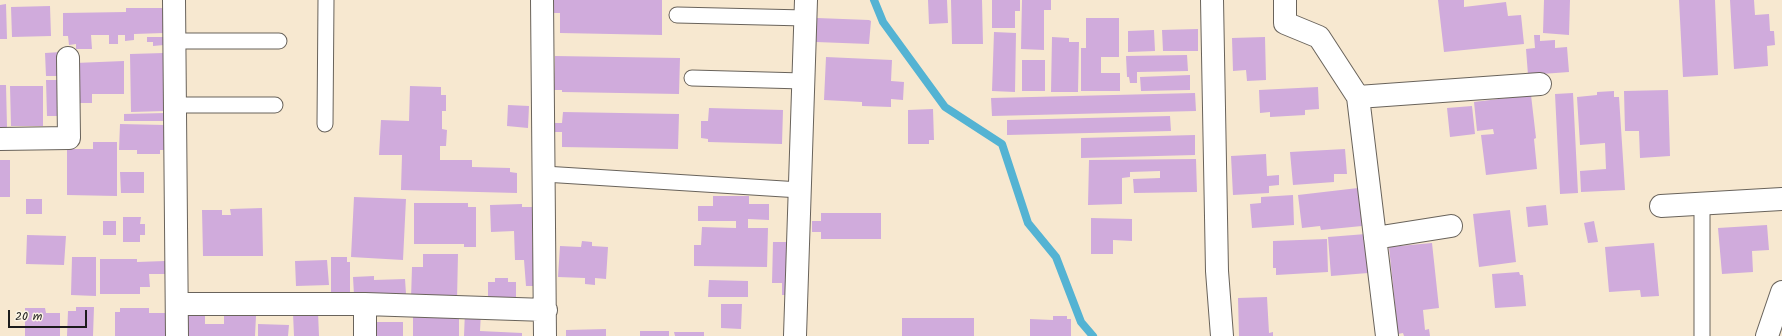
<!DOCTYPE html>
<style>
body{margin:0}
#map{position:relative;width:1782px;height:336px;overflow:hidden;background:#f7e8d0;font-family:Kalam,sans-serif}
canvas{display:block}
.scale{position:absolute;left:8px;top:310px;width:79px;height:18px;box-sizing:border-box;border:2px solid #1c1c1c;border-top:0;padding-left:5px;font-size:12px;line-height:14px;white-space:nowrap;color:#1c1c1c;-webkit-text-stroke:3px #fcf5e5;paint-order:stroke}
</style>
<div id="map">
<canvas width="1782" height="336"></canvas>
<div class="scale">20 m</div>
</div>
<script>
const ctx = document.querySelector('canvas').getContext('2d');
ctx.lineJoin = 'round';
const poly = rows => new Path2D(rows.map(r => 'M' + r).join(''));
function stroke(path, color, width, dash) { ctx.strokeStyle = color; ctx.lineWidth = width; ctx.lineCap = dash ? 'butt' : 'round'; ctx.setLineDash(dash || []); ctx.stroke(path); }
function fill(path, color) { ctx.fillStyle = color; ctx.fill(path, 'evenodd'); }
stroke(poly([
 [874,0,883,22,945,107,1002,144,1028,223,1056,257,1081,322,1093,336]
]), '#54b3d3', 8);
fill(poly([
 [553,0,662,0,662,35,560,33,560,13,552,13],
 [928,0,947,0,948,23,929,24],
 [951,0,982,0,983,44,952,44],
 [992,0,1020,0,1020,11,1015,11,1015,28,992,28],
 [1022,0,1051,0,1051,10,1044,10,1044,50,1021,49],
 [1438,0,1464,0,1464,7,1506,2,1508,16,1521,15,1524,44,1444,52],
 [1544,0,1570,0,1569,35,1543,33],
 [1679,0,1715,0,1718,75,1683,77],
 [1730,0,1754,0,1755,15,1769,14,1770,31,1774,31,1775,45,1767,46,1768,66,1734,69],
 [6,4,7,39,0,39,0,5],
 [50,6,51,36,12,37,11,7],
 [126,8,164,8,164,33,134,34,134,40,125,41,125,35,118,35,118,44,109,44,109,35,91,35,92,49,76,49,76,44,69,45,68,36,63,36,63,13,126,12],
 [817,18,869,20,871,21,869,44,816,42],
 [1086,18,1119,18,1119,57,1101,57,1101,73,1120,73,1120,91,1081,91,1081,48,1086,48],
 [1198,29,1198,51,1163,51,1162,30],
 [1154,30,1155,51,1128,52,1128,31],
 [994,32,1016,33,1015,92,992,91],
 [1534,35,1540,35,1540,41,1555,40,1555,48,1567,47,1569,72,1528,75,1526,49,1535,48],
 [147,37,164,37,164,45,153,46,153,42,147,42],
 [1052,37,1069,38,1069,42,1079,42,1078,92,1051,92],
 [1265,37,1266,80,1247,81,1246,70,1233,71,1232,38],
 [61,52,62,76,46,76,45,53],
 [164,53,165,111,131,112,130,54],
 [1187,55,1188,71,1137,72,1137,83,1130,83,1129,77,1127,77,1126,56],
 [555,56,680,58,679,94,562,92,562,90,554,90],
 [826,57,892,60,891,81,904,82,903,100,891,99,891,107,862,106,862,102,824,100],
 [1022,60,1045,60,1045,91,1022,91],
 [124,61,124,94,92,94,92,103,76,103,75,63],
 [1190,75,1190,90,1141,91,1140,77],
 [46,80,61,80,62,116,47,116],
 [0,85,6,85,7,127,0,127],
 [10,86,43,86,43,126,11,126],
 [410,86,441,87,441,95,446,95,446,111,442,111,442,129,447,130,446,146,440,146,440,160,472,160,472,167,510,168,510,172,517,173,517,193,401,190,402,155,379,155,381,120,409,121],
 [1318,87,1319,109,1305,110,1305,115,1270,117,1270,112,1260,113,1259,90],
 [1668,90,1670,156,1640,158,1639,131,1625,131,1624,91],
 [1614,91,1614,97,1619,97,1625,190,1581,192,1580,171,1606,169,1605,143,1580,145,1577,97,1597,95,1597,92],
 [1195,93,1196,111,992,116,991,98],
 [1573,93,1578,193,1560,194,1555,94],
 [1531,95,1536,138,1534,139,1537,169,1486,175,1481,135,1494,134,1493,129,1477,131,1474,102],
 [508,105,529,106,528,128,507,126],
 [1472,106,1475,134,1450,137,1447,108],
 [709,108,783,110,782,144,708,142,708,139,701,138,701,121,708,121],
 [933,109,934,140,929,140,929,144,908,144,908,110],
 [563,112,679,114,678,149,562,147,562,132,554,132,555,123,562,123],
 [166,113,166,121,124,121,124,114],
 [1170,116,1171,131,1007,135,1007,120],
 [120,124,165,125,165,150,160,150,160,154,137,154,137,150,119,150],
 [1195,135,1195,155,1081,158,1081,138],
 [93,142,117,142,117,196,67,195,67,149,93,149],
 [1345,149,1347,174,1334,174,1334,182,1293,185,1290,152],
 [1266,154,1267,176,1279,175,1279,185,1269,186,1269,193,1233,195,1231,156],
 [1196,159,1197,192,1134,193,1133,179,1160,178,1160,171,1130,172,1130,177,1122,178,1122,204,1088,205,1089,160],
 [0,160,10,160,10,197,0,197],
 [120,172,144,172,144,193,121,193],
 [1358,188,1362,226,1321,230,1320,226,1302,228,1298,195],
 [1293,195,1294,225,1252,228,1250,204,1261,203,1261,197],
 [713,196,749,196,749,204,769,204,769,220,748,219,748,228,768,228,767,267,694,266,694,245,701,245,702,227,736,228,736,221,698,221,698,206,713,206],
 [354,197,406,199,403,260,351,257],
 [26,199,42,199,42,214,26,214],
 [414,203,468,203,468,207,476,207,476,247,464,247,464,244,414,244],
 [522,204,522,207,534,207,535,228,532,228,534,286,526,286,524,260,515,260,514,231,491,232,490,205],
 [1546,205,1548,225,1528,227,1526,207],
 [262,208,263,256,203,256,202,210,222,210,222,215,231,215,230,209],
 [1510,210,1516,262,1479,267,1473,214],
 [821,213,881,213,881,239,821,239,821,232,812,232,812,221,821,221],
 [123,217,141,217,140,224,145,224,145,235,140,235,140,242,123,242],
 [1091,218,1132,219,1132,241,1113,240,1113,254,1091,254],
 [103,221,116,221,116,235,103,235],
 [1594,221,1598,242,1588,243,1584,223],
 [1767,225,1769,250,1752,251,1753,272,1722,274,1718,228],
 [1366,234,1368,273,1331,276,1328,237],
 [27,235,66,236,64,265,26,264],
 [1327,239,1328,272,1276,275,1276,268,1273,268,1273,241],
 [582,241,592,242,592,246,608,247,606,279,595,278,595,285,585,284,585,278,558,277,560,246,581,247],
 [773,242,790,242,789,295,782,295,782,283,772,283],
 [1432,243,1439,308,1423,310,1425,330,1429,329,1430,336,1404,336,1403,333,1398,334,1389,247],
 [1654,243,1659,296,1641,297,1640,290,1609,292,1605,247],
 [423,254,458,254,457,300,411,299,412,267,423,267],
 [72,257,96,257,96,296,71,295],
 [331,257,347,257,347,262,350,262,350,294,331,294],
 [100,259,137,259,137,262,165,261,165,274,149,274,150,287,140,287,140,294,100,294],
 [327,260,329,285,296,286,295,261],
 [1519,272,1520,275,1523,275,1526,306,1495,308,1492,274],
 [374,276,374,280,405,279,406,294,354,295,353,277],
 [495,278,508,278,508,282,516,282,516,300,488,300,488,282,495,282],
 [709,280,748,281,748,297,708,297],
 [1267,297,1269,333,1273,332,1273,336,1239,336,1238,298],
 [721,304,742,304,741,329,721,328],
 [76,307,94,307,93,336,67,336,68,311,76,311],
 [25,308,45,308,46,313,60,313,60,336,25,336],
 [120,308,149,308,149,313,167,313,167,336,115,336,115,312,120,312],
 [465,311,481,312,480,331,522,333,522,336,464,336],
 [318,312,319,336,294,336,293,313],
 [459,312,459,336,413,336,413,313],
 [185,315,205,315,205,324,224,324,224,315,256,316,255,336,185,336],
 [1053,316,1067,316,1067,319,1071,319,1071,336,1030,336,1030,319,1053,320],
 [902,318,974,318,974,336,902,336],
 [373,322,403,322,403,336,373,336],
 [258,324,289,325,288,336,258,336],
 [606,329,606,336,566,336,566,330],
 [640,331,669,331,669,336,640,336],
 [674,332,704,332,704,336,675,336]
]), '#d0abdc');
const service = poly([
 [677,15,805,18],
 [174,41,279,41],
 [692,78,803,81],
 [175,105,275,105],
 [325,124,326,0],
 [544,174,800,190],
 [1702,204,1702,336]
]);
const minor = poly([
 [174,0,177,336],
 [542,0,545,336],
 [1212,0,1217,271,1222,336],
 [1285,0,1285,23,1319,37,1358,97,1387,336],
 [1358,97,1540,84],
 [0,139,69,138,68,58],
 [1661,206,1782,199],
 [1375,238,1451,226],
 [177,304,365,304],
 [365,336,365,304,546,310],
 [795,336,806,0],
 [1767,336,1782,292]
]);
stroke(service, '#69635b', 17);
stroke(minor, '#69635b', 24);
stroke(service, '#fff', 15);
stroke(minor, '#fff', 22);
</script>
